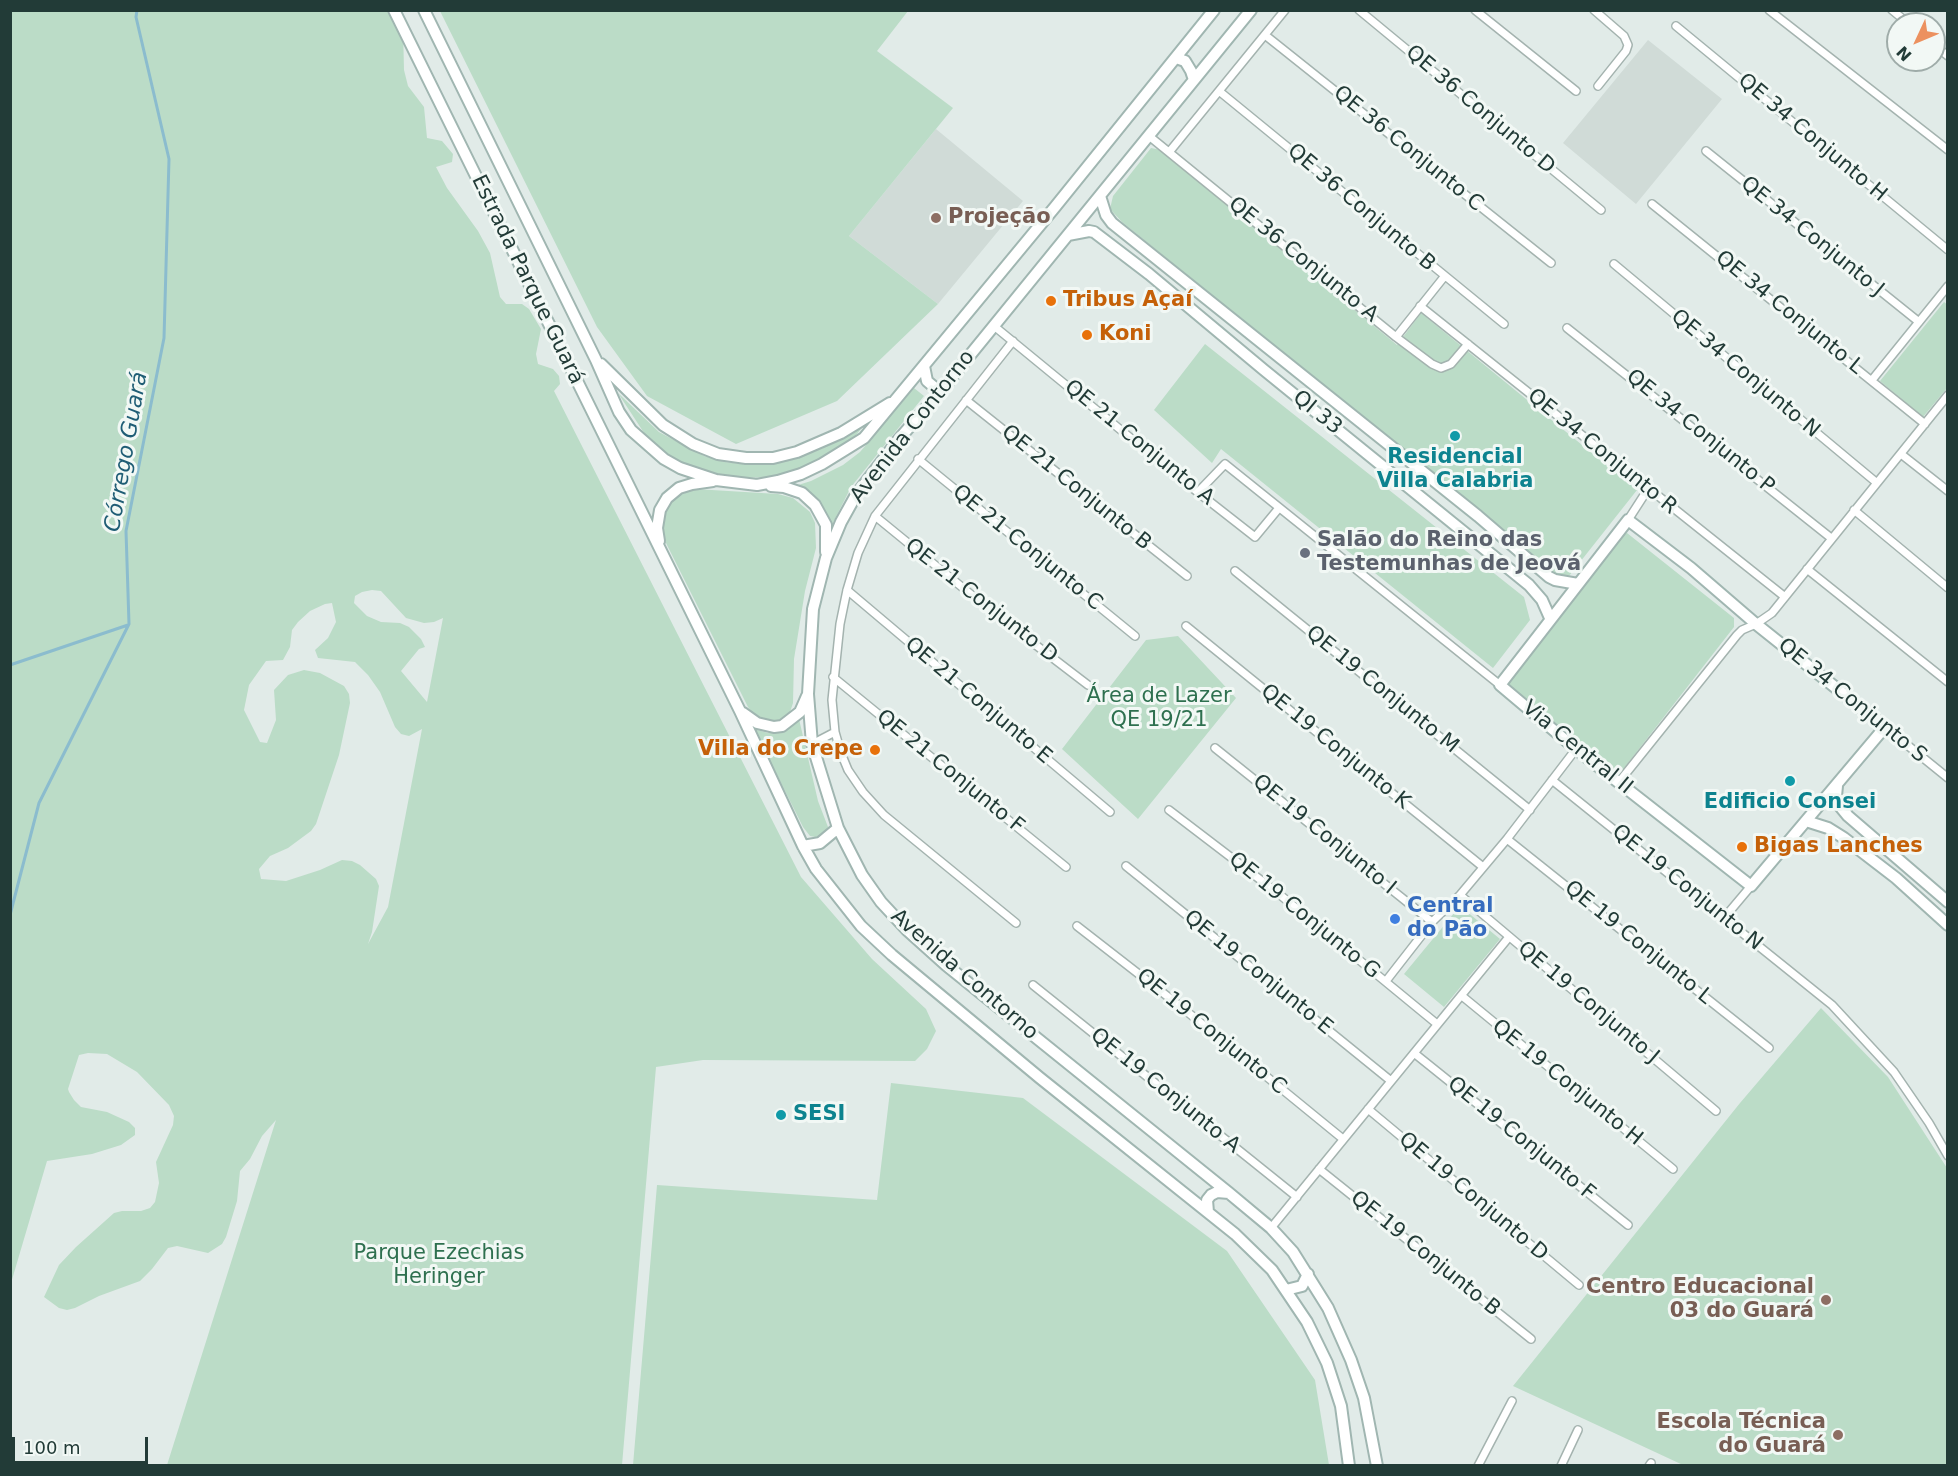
<!DOCTYPE html>
<meta charset="utf-8">
<style>
body{margin:0}
#map{position:relative;width:1958px;height:1476px;overflow:hidden;background:#e1ebe8;font-family:"DejaVu Sans",sans-serif}
canvas{display:block}
.frame{position:absolute;inset:0;border:12px solid #223b37;pointer-events:none}
.north{position:absolute;left:1886px;top:12px;width:60px;height:60px;box-sizing:border-box;background:#f2f8f5;border:2px solid #9faca9;border-radius:50%;rotate:226deg;font-size:16px;font-weight:700;line-height:24px;text-align:center;color:#223b37}
.north::after{content:'';display:block;margin:auto;width:21px;height:27px;background:#ec915f;clip-path:polygon(50% 0,100% 100%,50% 72%,0 100%)}
.scale{position:absolute;left:12px;top:1437px;width:136px;height:27px;box-sizing:border-box;border:3px solid #223b37;border-top:0;padding-left:8px;font-size:18px;line-height:21px;white-space:nowrap;color:#223b37;-webkit-text-stroke:4px #f2f8f5;paint-order:stroke}
</style>
<div id="map">
<canvas width="1958" height="1476"></canvas>
<div class="frame"></div>
<div class="north">N</div>
<div class="scale">100 m</div>
</div>
<script>
const ctx = document.querySelector('canvas').getContext('2d');
ctx.lineJoin = 'round';
function fill(path, color) { ctx.fillStyle = color; ctx.fill(path, 'evenodd'); }
const poly = rows => new Path2D(rows.map(r => 'M' + r).join(''));
function stroke(path, color, width, dash) { ctx.strokeStyle = color; ctx.lineWidth = width; ctx.lineCap = dash ? 'butt' : 'round'; ctx.setLineDash(dash || []); ctx.stroke(path); }
function write(font, color, halo, rows, align = 'center') {
  ctx.font = font + ' "DejaVu Sans",sans-serif'; ctx.lineWidth = 6; ctx.setLineDash([]); ctx.textBaseline = 'middle'; ctx.strokeStyle = halo; ctx.fillStyle = color; for (const [text, x, y, turn = 0] of rows) {
    ctx.save(); ctx.translate(x, y); ctx.rotate((+turn || 0) * Math.PI / 180); ctx.textAlign = isNaN(turn) ? turn : align; if (halo) ctx.strokeText(text, 0, 0); ctx.fillText(text, 0, 0); ctx.restore();
  }
}
fill(poly([
 [1648,40,1722,99,1636,204,1563,143],
 [936,129,1023,201,938,304,849,236]
]), '#d0dbd7');
fill(poly([
 [10,11,394,11,403,28,404,70,408,86,424,107,427,138,442,141,453,154,452,162,436,167,447,188,478,231,490,253,500,297,506,304,522,304,529,309,541,329,536,354,538,364,553,369,559,376,560,384,554,391,801,877,872,959,926,1009,936,1031,927,1049,915,1061,703,1060,656,1067,622,1465,167,1465,276,1120,262,1136,250,1159,240,1171,237,1201,226,1237,222,1244,208,1253,177,1246,168,1248,152,1269,140,1281,99,1296,75,1308,67,1310,59,1308,44,1297,59,1265,76,1247,114,1213,122,1211,141,1211,150,1208,155,1202,159,1183,156,1162,173,1125,174,1116,169,1105,137,1072,107,1054,88,1053,79,1055,68,1089,69,1092,74,1100,81,1107,107,1112,129,1122,135,1128,135,1135,121,1145,92,1154,47,1161,11,1283],
 [372,590,381,591,406,618,424,623,434,622,443,618,427,702,401,671,419,649,425,647,421,639,409,627,400,623,381,622,367,616,354,603,355,596,362,592],
 [332,603,336,622,328,638,315,650,318,658,355,662,368,675,380,692,395,727,401,734,409,736,422,729,388,907,368,944,372,932,379,886,376,879,360,865,352,861,342,860,320,870,286,881,261,879,259,869,270,856,288,848,311,831,316,824,339,755,350,703,349,694,344,686,320,673,304,670,288,675,274,690,276,720,267,743,260,742,244,710,249,685,266,661,283,660,290,647,292,630,298,622,310,611,325,604],
 [440,11,908,11,877,51,953,108,849,236,938,304,837,401,736,444,647,396,597,327],
 [1151,148,1161,150,1397,345,1421,313,1637,490,1569,576,1551,573,1122,222,1110,209,1113,196],
 [1944,302,1948,305,1947,388,1923,417,1880,381],
 [1205,344,1524,597,1530,620,1493,668,1221,449,1212,463,1154,410],
 [914,388,924,396,851,487,830,529,795,486,811,481,843,465,860,452],
 [618,393,659,432,704,456,725,462,751,465,782,462,802,456,823,448,868,420,857,434,838,450,819,460,794,471,770,477,744,478,714,474,685,466,664,455,648,439],
 [695,489,778,494,793,498,810,512,815,523,816,548,805,591,794,659,793,703,790,712,784,718,774,722,765,721,756,717,748,707,664,539,661,519,666,506,675,497],
 [1627,533,1734,618,1734,627,1621,772,1613,774,1506,689,1506,675,1619,535],
 [1178,636,1236,698,1138,819,1062,749,1146,640],
 [799,719,818,801,828,827,826,834,820,838,810,836,803,827,754,729,768,733,781,732],
 [1460,906,1500,939,1444,1007,1404,974],
 [1821,1008,1888,1077,1947,1168,1947,1465,1683,1465,1513,1386,1740,1103],
 [891,1083,1023,1098,1227,1251,1315,1380,1329,1465,633,1465,657,1185,877,1200]
]), '#bbdcc7');
stroke(poly([
 [10,665,128,625],
 [10,915,39,803,129,624,126,531,164,338,169,159,136,17,137,10]
]), '#8bbcce', 3);
const street = poly([
 [1359,10,1601,210],
 [1475,10,1576,91],
 [1594,10,1624,36,1628,45,1626,51,1598,86],
 [1769,10,1948,150],
 [1892,10,1909,24],
 [1676,26,1948,250],
 [1265,35,1551,263],
 [1934,45,1948,56],
 [1219,91,1504,324],
 [1149,136,1396,337,1444,277],
 [1170,151,1285,10],
 [1706,151,1919,322],
 [1652,204,1925,424],
 [1614,264,1877,483],
 [1420,306,1785,597],
 [994,326,1172,472,1255,537,1279,508],
 [1567,328,1831,538],
 [1396,337,1432,364,1441,368,1451,364,1468,344],
 [1013,341,875,516,858,553,847,590,840,624,832,700,835,732,841,753,848,770,863,792,884,815,1016,923],
 [1872,380,1948,286],
 [966,400,1187,576],
 [1901,454,1948,491],
 [918,459,1135,636],
 [1198,492,1225,464,1500,685],
 [1854,510,1948,588],
 [875,516,990,610,1088,685],
 [1628,520,1648,489],
 [1807,569,1948,682],
 [1235,571,1530,810],
 [847,590,1110,812],
 [1186,626,1483,867],
 [833,677,1066,867],
 [1885,727,1948,778],
 [812,744,835,732],
 [1215,748,1432,922],
 [1552,780,1832,1005,1894,1072,1929,1123,1948,1156],
 [1619,782,1737,635,1742,630,1756,624,1772,613,1948,395],
 [1169,810,1279,894,1437,1024],
 [1507,839,1769,1048],
 [1126,866,1391,1081],
 [1460,895,1716,1111],
 [1724,918,1751,886],
 [1077,926,1185,1010,1343,1139],
 [1386,981,1432,922,1460,895,1507,839,1576,749],
 [1033,985,1297,1197],
 [1462,996,1673,1169],
 [1414,1053,1628,1225],
 [1368,1109,1579,1285],
 [1319,1169,1531,1339],
 [1271,1228,1509,937],
 [1478,1466,1512,1401],
 [1561,1466,1578,1430],
 [1649,1466,1651,1463]
]);
const secondary = poly([
 [394,10,740,711,803,846,816,869,861,926,892,955,1040,1078,1235,1234,1272,1270,1307,1322,1327,1363,1341,1406,1349,1466],
 [424,10,596,360,619,412,631,430,664,459,680,468,716,480,757,485,778,481,801,474,822,464,864,438,1055,207,1214,10],
 [1251,10,940,392,899,439,856,495,841,522,826,558,813,609,808,694,812,744,838,828,862,875,881,902,907,930,946,965,1229,1193,1271,1228,1293,1252,1328,1308,1351,1360,1364,1398,1377,1466],
 [1176,58,1185,61,1191,71,1194,80],
 [1100,196,1106,215,1112,223,1478,516,1549,577,1555,580,1578,584],
 [1068,235,1089,231,1094,232,1149,274,1264,370,1529,585,1542,600,1550,618],
 [601,364,663,425,693,444,718,454,746,458,773,458,797,452,841,433,890,403],
 [924,366,927,381,940,392],
 [771,486,784,487,802,493,815,505,826,525,826,552],
 [1628,520,1691,568,1756,624,1885,727,1751,886,1576,749,1500,685,1628,520],
 [659,541,657,528,660,510,667,498,679,488,692,484,713,481],
 [743,713,757,723,774,727,782,726,800,712,807,696],
 [1837,786,1836,796,1839,805,1848,816,1948,902],
 [1806,821,1828,828,1844,838,1896,878,1948,925],
 [803,846,820,843,838,828],
 [1208,1212,1207,1200,1211,1195,1217,1192,1229,1193],
 [1286,1290,1302,1286,1308,1274]
]);
stroke(street, '#a4b3af', 10);
stroke(secondary, '#a0b6b1', 14);
stroke(street, '#fff', 7);
stroke(secondary, '#fff', 10);
for (const [x, y, r, color] of [
 [936,218,6,"#8d6e63"],
 [1051,301,6,"#e8710a"],
 [1087,335,6,"#e8710a"],
 [1455,436,6,"#0f9aa8"],
 [1305,553,6,"#6b7280"],
 [875,750,6,"#e8710a"],
 [1790,781,6,"#0f9aa8"],
 [1742,847,6,"#e8710a"],
 [1395,919,6,"#3f7fe0"],
 [781,1115,6,"#0f9aa8"],
 [1826,1300,6,"#8d6e63"],
 [1838,1435,6,"#8d6e63"]
]) { const dot = new Path2D(); dot.arc(x, y, r, 0, 2 * Math.PI); ctx.fillStyle = color; ctx.fill(dot); stroke(dot, '#f2f8f5', 2); }
write('21px', '#223b37', '#f2f8f5', [
 ["QE 36 Conjunto D",1480,110,40],
 ["QE 34 Conjunto H",1812,138,40],
 ["QE 36 Conjunto C",1408,149,39],
 ["QE 36 Conjunto B",1361,208,40],
 ["QE 34 Conjunto J",1812,237,39],
 ["QE 36 Conjunto A",1303,260,39],
 ["Estrada Parque Guará",527,280,64],
 ["QE 34 Conjunto L",1789,313,39],
 ["QE 34 Conjunto N",1745,374,40],
 ["QI 33",1317,413,39],
 ["Avenida Contorno",913,427,-52],
 ["QE 34 Conjunto P",1700,432,39],
 ["QE 21 Conjunto A",1139,443,39],
 ["QE 34 Conjunto R",1602,452,39],
 ["QE 21 Conjunto B",1076,488,39],
 ["QE 21 Conjunto C",1027,548,39],
 ["QE 21 Conjunto D",981,601,38],
 ["QE 19 Conjunto M",1382,690,39],
 ["QE 21 Conjunto E",978,701,40],
 ["QE 34 Conjunto S",1852,701,39],
 ["QE 19 Conjunto K",1335,747,39],
 ["Via Central II",1577,748,39],
 ["QE 21 Conjunto F",950,772,39],
 ["QE 19 Conjunto I",1324,835,39],
 ["QE 19 Conjunto N",1687,888,39],
 ["QE 19 Conjunto G",1304,916,39],
 ["QE 19 Conjunto L",1638,943,39],
 ["QE 19 Conjunto E",1258,973,39],
 ["Avenida Contorno",964,975,41],
 ["QE 19 Conjunto J",1588,1003,40],
 ["QE 19 Conjunto C",1211,1032,39],
 ["QE 19 Conjunto H",1567,1083,39],
 ["QE 19 Conjunto A",1165,1091,39],
 ["QE 19 Conjunto F",1521,1139,39],
 ["QE 19 Conjunto D",1473,1197,40],
 ["QE 19 Conjunto B",1425,1254,39]
]);
write('bold 21px', '#785e54', '#f2f8f5', [
 ["Projeção",948,218,"left"],
 ["Centro Educacional",1814,1288],
 ["03 do Guará",1814,1312],
 ["Escola Técnica",1826,1423],
 ["do Guará",1826,1447]
], 'right');
write('bold 21px', '#c56008', '#f2f8f5', [
 ["Tribus Açaí",1063,301],
 ["Koni",1099,335],
 ["Villa do Crepe",863,750,"right"],
 ["Bigas Lanches",1754,847]
], 'left');
write('bold 21px', '#0d838f', '#f2f8f5', [
 ["Residencial",1455,458],
 ["Villa Calabria",1455,482],
 ["Edificio Consei",1790,803],
 ["SESI",793,1115,"left"]
]);
write('bold 21px', '#5b616d', '#f2f8f5', [
 ["Salão do Reino das",1317,541],
 ["Testemunhas de Jeová",1317,565]
], 'left');
write('21px', '#2e704f', '#f2f8f5', [
 ["Área de Lazer",1159,697],
 ["QE 19/21",1159,721],
 ["Parque Ezechias",439,1254],
 ["Heringer",439,1278]
]);
write('bold 21px', '#366cbe', '#f2f8f5', [
 ["Central",1407,907],
 ["do Pão",1407,931]
], 'left');
write('italic 22px', '#1f5d75', '#f2f8f5', [
 ["Córrego Guará",127,452,-80]
]);
</script>
